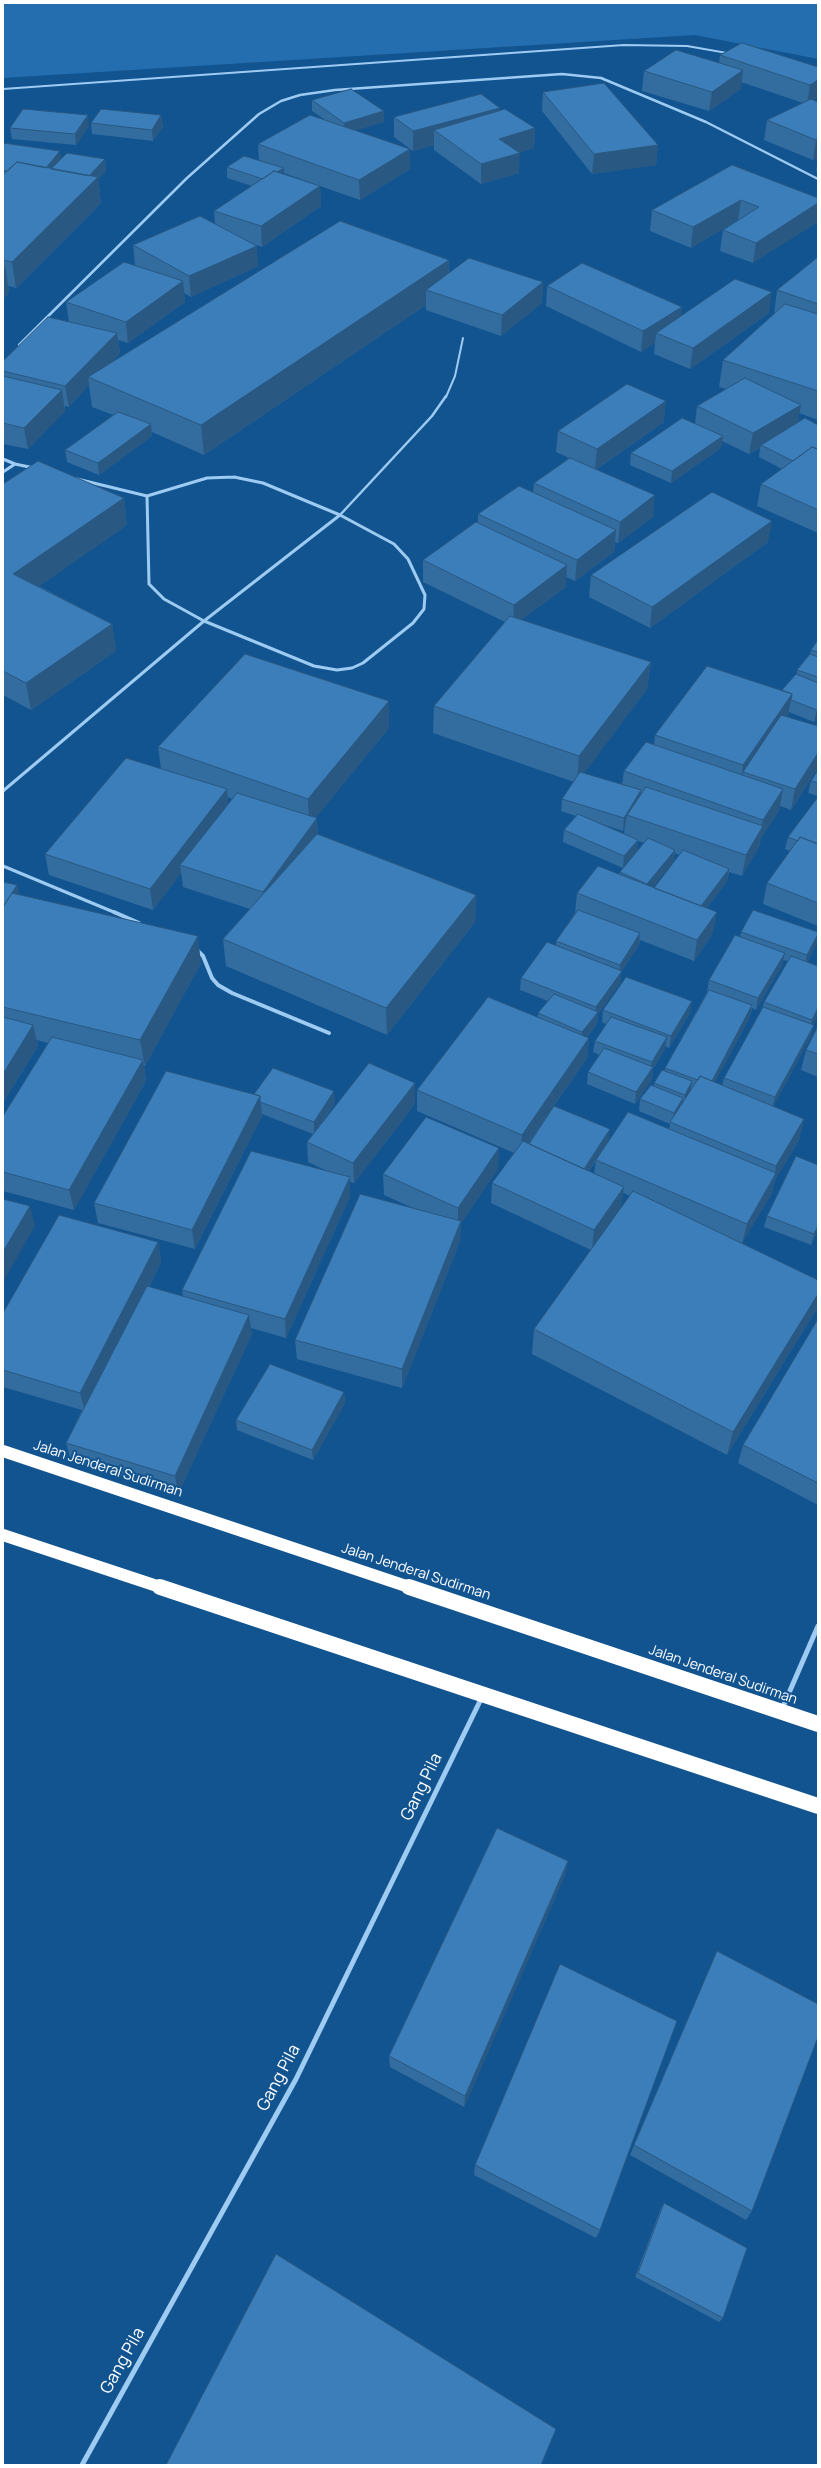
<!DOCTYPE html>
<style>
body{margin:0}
#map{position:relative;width:821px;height:2468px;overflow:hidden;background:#125490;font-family:Manrope,sans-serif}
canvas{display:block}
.frame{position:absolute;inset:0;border:4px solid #fff;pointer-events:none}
</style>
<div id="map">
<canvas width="821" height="2468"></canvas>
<div class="frame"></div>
</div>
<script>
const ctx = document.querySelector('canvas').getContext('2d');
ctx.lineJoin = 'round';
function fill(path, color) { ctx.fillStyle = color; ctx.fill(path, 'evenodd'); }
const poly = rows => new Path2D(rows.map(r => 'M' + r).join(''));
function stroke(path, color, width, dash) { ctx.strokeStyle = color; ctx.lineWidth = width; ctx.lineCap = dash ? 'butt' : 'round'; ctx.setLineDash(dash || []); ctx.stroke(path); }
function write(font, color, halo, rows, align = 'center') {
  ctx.font = font + ' Manrope,sans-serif'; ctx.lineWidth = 4; ctx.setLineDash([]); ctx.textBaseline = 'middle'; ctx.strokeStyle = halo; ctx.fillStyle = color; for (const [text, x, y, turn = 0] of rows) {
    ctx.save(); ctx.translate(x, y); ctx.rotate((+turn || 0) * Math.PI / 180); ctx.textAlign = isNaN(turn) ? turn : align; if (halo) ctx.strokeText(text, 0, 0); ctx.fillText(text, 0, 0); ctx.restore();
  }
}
fill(poly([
 [3,3,818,3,818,59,695,35,3,78]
]), '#246eaf');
stroke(poly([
 [3,89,624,45,687,46,727,53],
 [446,397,455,376,463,338]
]), '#9dcbf2', 2);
stroke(poly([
 [340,515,432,416,446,396]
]), '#9dcbf2', 2.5);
stroke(poly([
 [19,345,187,178,259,114,281,101,300,95,335,90,562,74,601,78,706,122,818,179]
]), '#9dcbf2', 2.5);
stroke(poly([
 [3,459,15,464,3,472],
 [15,464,34,468],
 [234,477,263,483,340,515,394,544,408,559,425,595,424,609,413,623,363,663,352,668,337,670,314,666,204,621,164,599,149,584,147,496,207,478,234,477],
 [77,479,147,496],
 [3,791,204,621,340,515],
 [3,866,116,913]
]), '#9dcbf2', 3);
stroke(poly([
 [114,912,139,923],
 [196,949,203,956,212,978,218,985,232,993,329,1033]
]), '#9dcbf2', 4);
stroke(poly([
 [782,1709,818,1626],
 [82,2465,296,2079,482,1697]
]), '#9dcbf2', 5);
stroke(poly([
 [3,1451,412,1588],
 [3,1535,163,1588]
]), '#fff', 12);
stroke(poly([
 [160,1587,818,1806],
 [409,1587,818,1724]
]), '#fff', 16);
fill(poly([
 [720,55,818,67,814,100,818,158,813,160,764,140,767,120,803,103,741,82,741,89,709,111,642,91,644,71,719,63],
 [543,92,658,145,656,165,592,174,542,111],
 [312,100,384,122,356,130,410,169,360,200,320,186,321,206,262,247,251,243,258,266,191,297,184,293,185,302,128,343,118,340,120,353,111,363,449,260,449,273,543,282,542,303,501,336,426,310,426,305,204,455,152,432,152,436,99,475,67,462,65,450,113,415,92,407,89,385,69,407,65,406,65,411,28,449,3,444,3,371,69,322,66,302,137,266,135,265,133,245,215,224,214,211,252,186,227,178,227,167,259,161,258,144,324,119,312,111],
 [284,173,317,185,284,174],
 [500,110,535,128,534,148,518,153,519,173,481,184,434,150,434,145,413,151,394,137,394,117],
 [161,115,163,127,153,141,92,134,91,123],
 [89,126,76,145,12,139,10,128],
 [3,143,61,159,105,159,106,171,98,179,101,203,16,288,8,286,9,292,3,300],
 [818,159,818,172,816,171],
 [732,165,818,198,753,263,720,251,723,230,738,220,691,248,650,231,652,210],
 [818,257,818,420,799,413,798,422,818,425,818,533,757,506,761,484,782,469,759,457,760,448,749,454,722,441,721,448,671,483,630,465,631,453,695,424,697,406,726,389,719,387,723,360,774,314,777,290],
 [547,286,681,315,769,313,690,369,654,354,655,343,641,352,546,306],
 [664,422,597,469,653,517,618,543,615,542,614,552,575,581,566,577,566,587,521,620,651,662,647,689,584,773,622,785,624,771,654,745,655,735,782,690,797,675,797,670,810,654,811,650,818,640,818,718,814,722,789,712,787,717,818,726,818,768,791,810,780,806,779,811,761,838,759,847,742,876,729,872,727,881,707,908,713,933,694,961,640,940,639,945,621,972,620,983,598,1014,597,1024,587,1037,589,1038,587,1058,554,1106,610,1129,608,1141,669,1129,670,1124,639,1111,640,1099,654,1086,654,1083,664,1071,665,1068,707,992,709,980,740,937,741,932,816,945,807,962,818,966,818,1015,813,1024,811,1036,773,1107,804,1119,799,1140,774,1182,772,1193,742,1243,818,1307,727,1455,532,1354,534,1329,591,1250,491,1203,492,1183,514,1153,417,1111,417,1090,538,1017,538,1013,548,1001,520,990,521,978,556,945,556,941,575,913,577,893,619,874,620,872,623,868,563,842,564,830,576,816,561,811,562,799,574,782,433,733,434,706,505,622,423,582,423,560,478,523,478,514,533,492,534,483,569,458,556,452,558,431],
 [602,824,623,831,625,826,624,834],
 [638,841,644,843,637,852],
 [675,853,679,855,654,888,653,887,673,862],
 [783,960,788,961,764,1002,762,1009,724,1078,722,1085,715,1082,750,1017,752,1008,756,1010,782,965],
 [554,1107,529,1144,528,1144],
 [596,1161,594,1174,589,1171],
 [623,1193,630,1196,609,1225,621,1207],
 [3,484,124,498,127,525,39,586,112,624,116,651,31,710,3,695],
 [768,542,650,628,589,597,591,575],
 [389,728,316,817,318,834,476,895,475,922,387,1035,226,966,223,939,250,909,183,887,181,873,153,910,49,875,45,854,161,769,158,747],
 [228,797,232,799,228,804],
 [818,770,818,796,808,793,811,781],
 [818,797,818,926,763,904,767,883,790,851,785,849,788,837],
 [3,882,17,885,19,895,201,963,145,1066,144,1066,146,1081,74,1210,3,1191,3,1116,48,1043,37,1040,38,1046,3,1103],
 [603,1010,690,1013,669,1048,665,1046,665,1049,653,1069,652,1079,635,1104,587,1084,588,1072,600,1055,593,1052,595,1041,606,1024,602,1022],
 [818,1026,818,1077,801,1070,806,1050],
 [415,1083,415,1104,354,1183,350,1182,350,1197,286,1338,251,1328,252,1334,178,1494,71,1461,66,1443,82,1410,3,1387,3,1313,158,1242,161,1262,149,1287,183,1296,182,1290,325,1170,308,1162,307,1142,313,1134,262,1114,262,1116,195,1249,98,1223,94,1203,254,1094,335,1102,322,1123],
 [818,1165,818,1230,811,1245,764,1227,767,1216],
 [498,1169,461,1223,460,1241,402,1388,297,1359,295,1340,417,1210,384,1195,383,1174],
 [818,1319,818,1505,738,1463,743,1445],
 [344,1392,345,1403,313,1460,237,1430,236,1420],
 [568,1861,565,1875,464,2107,390,2067,389,2056],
 [717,1951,752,2211,746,2220,630,2155],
 [475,2165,600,2230,596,2238,474,2175],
 [664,2203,723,2318,719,2322,635,2277,661,2208]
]), '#336c9f');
fill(poly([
 [743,70,741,89,709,111,712,92],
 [818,80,818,98,807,104,810,85],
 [500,108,500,127,434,130,434,145,413,151,413,131],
 [384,111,384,122,344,134,344,123],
 [88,115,89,126,76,145,75,134],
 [161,115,163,127,153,141,152,130],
 [535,128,534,148,498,159,499,139],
 [818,139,818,158,813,160,816,140],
 [658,145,656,165,592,174,594,154],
 [410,149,410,169,360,200,359,180],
 [60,151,62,163,39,176],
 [520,153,519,173,481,184,481,164],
 [105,159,106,171,98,179,101,203,16,288,12,262,80,184],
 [284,168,284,180,266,180],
 [320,186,321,206,262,247,261,226],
 [741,200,738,220,691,248,693,227],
 [818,203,818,222,753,263,756,243],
 [257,246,258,266,191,297,189,276],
 [449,260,448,289,426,290,426,305,204,455,201,425],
 [5,266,9,292,3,300,3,269],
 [183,281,185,302,128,343,126,322],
 [543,282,542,303,501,336,502,315],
 [772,292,769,313,690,369,693,348],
 [682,307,680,328,656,333,655,343,641,352,643,331],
 [117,333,120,353,95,380,88,377,89,385,69,407,65,386],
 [62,390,65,411,28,449,24,428],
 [666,401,664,422,595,470,597,449],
 [801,405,797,426,761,445,760,448,749,454,753,433],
 [151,424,152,436,99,475,98,463],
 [723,436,721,448,671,483,672,471],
 [655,495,653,517,618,543,620,522],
 [124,498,127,525,18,601,13,574],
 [772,521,768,542,650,628,652,607],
 [616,530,614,552,575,581,577,560],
 [567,565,566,587,513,626,514,605],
 [112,624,116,651,31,710,26,683],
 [651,662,647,689,577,783,579,756],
 [792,694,788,715,749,773,743,772,741,785,740,787,743,765],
 [389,701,389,728,309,826,308,799],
 [818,709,818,718,814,722,817,710],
 [818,753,818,768,791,810,795,789],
 [227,789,229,811,180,865,181,873,153,910,150,889],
 [783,789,779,811,761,838,759,847,742,876,746,855,761,829,763,820],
 [641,790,640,802,627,815,625,826,623,831,624,818],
 [317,818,318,839,265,914,263,892],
 [638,840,637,852,623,868,624,856],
 [675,850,673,862,646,896,647,884],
 [729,869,727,881,697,921,699,909],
 [17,885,22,907,3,907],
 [476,895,475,922,387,1035,386,1008],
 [717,912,713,933,694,961,697,940],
 [640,933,639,945,621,972,620,983,598,1014,597,1024,581,1044,582,1032,595,1017,596,1007,619,975,620,965],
 [818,934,816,945,804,967,807,955],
 [198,936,201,963,145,1066,140,1040],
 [785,953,782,965,756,1010,758,998],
 [692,1001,690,1013,669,1048,671,1036],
 [752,1005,750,1017,708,1096,710,1085],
 [818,1008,818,1015,809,1032,812,1020],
 [33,1025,38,1046,3,1103,3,1074],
 [814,1025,811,1036,772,1109,775,1097],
 [667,1037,665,1049,653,1069,652,1079,635,1104,636,1092,651,1071,652,1062],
 [589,1038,587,1058,520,1155,522,1135],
 [143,1060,146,1081,74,1210,69,1190],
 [692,1081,690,1093,683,1107,685,1095],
 [415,1083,415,1104,354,1183,353,1163],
 [334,1091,335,1102,314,1134,314,1122],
 [260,1096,262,1116,195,1249,192,1230],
 [683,1098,681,1110,672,1123,674,1113],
 [804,1119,799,1140,774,1182,772,1193,742,1244,747,1224,774,1178,776,1166],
 [610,1129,608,1141,581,1183,583,1172],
 [499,1148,498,1169,461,1223,460,1241,402,1388,402,1369,458,1228,458,1208],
 [350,1177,350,1197,286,1338,285,1319],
 [624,1187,621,1207,592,1250,594,1230],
 [30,1206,35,1226,3,1282,3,1252],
 [818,1226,818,1230,811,1245,814,1234],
 [158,1242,161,1262,85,1411,80,1393],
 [818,1294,818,1307,727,1455,733,1432],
 [249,1315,252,1334,178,1494,175,1476],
 [344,1392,345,1403,313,1460,312,1450],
 [568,1861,565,1875,464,2107,465,2096]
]), '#295882');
const building = poly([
 [742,43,818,67,818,80,810,85,720,55,742,43],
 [676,50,743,70,712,92,644,71,676,50],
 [604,83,658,145,594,154,543,92,604,83],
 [351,89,384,111,344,123,312,100,351,89],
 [481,94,500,108,413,131,394,117,481,94],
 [811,99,818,102,818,139,816,140,767,120,811,99],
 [23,109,88,115,75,134,10,128,23,109],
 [101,109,161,115,152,130,91,123,101,109],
 [505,109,535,128,499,139,520,153,481,164,434,130,505,109],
 [310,115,410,149,359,180,258,144,310,115],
 [3,143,60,151,46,168,17,162,7,171,3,171,3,143],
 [67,153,105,159,89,176,51,169,67,153],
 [244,156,284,168,277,172,274,171,263,179,227,167,244,156],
 [17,162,98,177,12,262,3,260,3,175,17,162],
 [732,165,818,198,818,203,756,243,723,230,759,207,741,200,693,227,652,210,732,165],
 [274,171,320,186,261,226,214,211,274,171],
 [200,216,257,246,189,276,133,245,200,216],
 [340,221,449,260,201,425,88,377,340,221],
 [818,257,818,304,777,290,818,257],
 [469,258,543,282,502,315,426,290,469,258],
 [124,262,183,281,126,322,66,302,124,262],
 [582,263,682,307,643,331,547,286,582,263],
 [735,279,772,292,693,348,656,333,735,279],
 [785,304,818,314,818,391,723,360,785,304],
 [48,317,117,333,65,386,3,371,3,361,48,317],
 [3,376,62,390,24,428,3,423,3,376],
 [745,378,801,405,753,433,697,406,745,378],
 [627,384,666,401,597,449,558,431,627,384],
 [118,412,151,424,98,463,65,450,118,412],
 [682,418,723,436,672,471,631,453,682,418],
 [805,418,818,425,818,448,817,449,812,447,793,461,761,445,805,418],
 [812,447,818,449,818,510,761,484,812,447],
 [570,458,655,495,620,522,534,483,570,458],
 [38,461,124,498,13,574,112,624,26,683,3,671,3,484,38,461],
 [519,486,616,530,577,560,478,514,519,486],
 [712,492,772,521,652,607,591,575,712,492],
 [476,522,567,565,514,605,423,560,476,522],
 [510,616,651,662,579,756,434,706,510,616],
 [818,640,818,652,811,650,818,640],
 [245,654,389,701,308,799,158,747,245,654],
 [810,654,818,657,818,677,797,670,810,654],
 [707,666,792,694,743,765,655,735,707,666],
 [796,674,818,683,818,709,817,710,791,700,792,694,782,690,796,674],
 [781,715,818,726,818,753,795,789,743,772,781,715],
 [646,742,783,789,763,820,624,771,646,742],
 [126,758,227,789,150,889,45,854,126,758],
 [818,770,818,783,811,781,818,770],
 [580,772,641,790,624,818,562,799,580,772],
 [646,787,763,826,746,855,627,815,646,787],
 [237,793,317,818,263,892,180,865,237,793],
 [818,797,818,844,800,837,798,841,788,837,818,797],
 [578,814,638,840,624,856,564,830,578,814],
 [317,834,476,895,386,1008,223,939,317,834],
 [800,837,818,844,818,903,767,883,800,837],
 [648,838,675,850,647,884,620,872,648,838],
 [683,850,729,869,701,906,654,888,683,850],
 [598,866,717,912,697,940,577,893,598,866],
 [3,882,17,885,3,907,3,882],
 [12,893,198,936,140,1040,3,1007,3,907,12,893],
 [578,910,640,933,620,965,556,941,578,910],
 [753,910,818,932,818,934,807,955,741,932,753,910],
 [735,935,785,953,758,998,709,980,735,935],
 [547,942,622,971,596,1007,521,978,547,942],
 [791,956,818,966,818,1008,812,1020,764,1002,791,956],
 [626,977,692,1001,671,1036,603,1010,626,977],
 [709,990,752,1005,712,1081,700,1076,698,1080,665,1068,709,990],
 [554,994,598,1012,582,1032,538,1013,554,994],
 [488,997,589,1038,522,1135,417,1090,488,997],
 [763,1007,814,1025,775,1097,724,1078,763,1007],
 [3,1017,33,1025,3,1074,3,1017],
 [611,1017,667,1037,652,1062,595,1041,611,1017],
 [818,1026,818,1054,806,1050,818,1026],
 [52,1037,143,1060,69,1190,3,1172,3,1116,52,1037],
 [604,1048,653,1067,636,1092,588,1072,604,1048],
 [369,1063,415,1083,353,1163,307,1142,369,1063],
 [273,1068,334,1091,314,1122,260,1102,260,1096,254,1094,273,1068],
 [662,1070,692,1081,685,1095,654,1083,662,1070],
 [166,1071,260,1096,192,1230,94,1203,166,1071],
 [700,1076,804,1119,776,1166,670,1122,700,1076],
 [651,1085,683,1098,674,1113,640,1099,651,1085],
 [554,1106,610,1129,584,1169,529,1144,554,1106],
 [628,1112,776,1173,747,1224,596,1160,628,1112],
 [426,1117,499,1148,458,1208,383,1174,426,1117],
 [523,1141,624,1187,594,1230,492,1183,523,1141],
 [251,1151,350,1177,285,1319,182,1290,251,1151],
 [796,1156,818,1165,818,1226,814,1234,767,1216,796,1156],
 [633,1191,818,1280,818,1294,733,1432,534,1329,633,1191],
 [360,1194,461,1221,402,1369,295,1340,360,1194],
 [3,1199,30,1206,3,1252,3,1199],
 [59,1215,158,1242,80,1393,3,1370,3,1313,59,1215],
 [147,1286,249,1315,175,1476,66,1443,147,1286],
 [818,1319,818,1483,743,1445,818,1319],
 [270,1364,344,1392,312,1450,236,1420,270,1364],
 [497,1828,568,1861,465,2096,389,2056,497,1828],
 [717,1951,818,2004,818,2037,752,2211,634,2145,717,1951],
 [560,1964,677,2021,600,2230,475,2165,560,1964],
 [664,2203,747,2248,723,2318,638,2273,664,2203],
 [276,2254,556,2429,541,2465,166,2465,276,2254]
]);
fill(building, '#3b7eb9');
stroke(building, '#295882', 1);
write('14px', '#fff', '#125490', [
 ["Jalan Jenderal Sudirman",108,1469,18],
 ["Jalan Jenderal Sudirman",416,1572,18],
 ["Jalan Jenderal Sudirman",723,1675,19]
]);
write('17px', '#fff', '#125490', [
 ["Gang Pila",422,1787,-64],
 ["Gang Pila",279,2078,-62],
 ["Gang Pila",123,2361,-61]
]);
</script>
